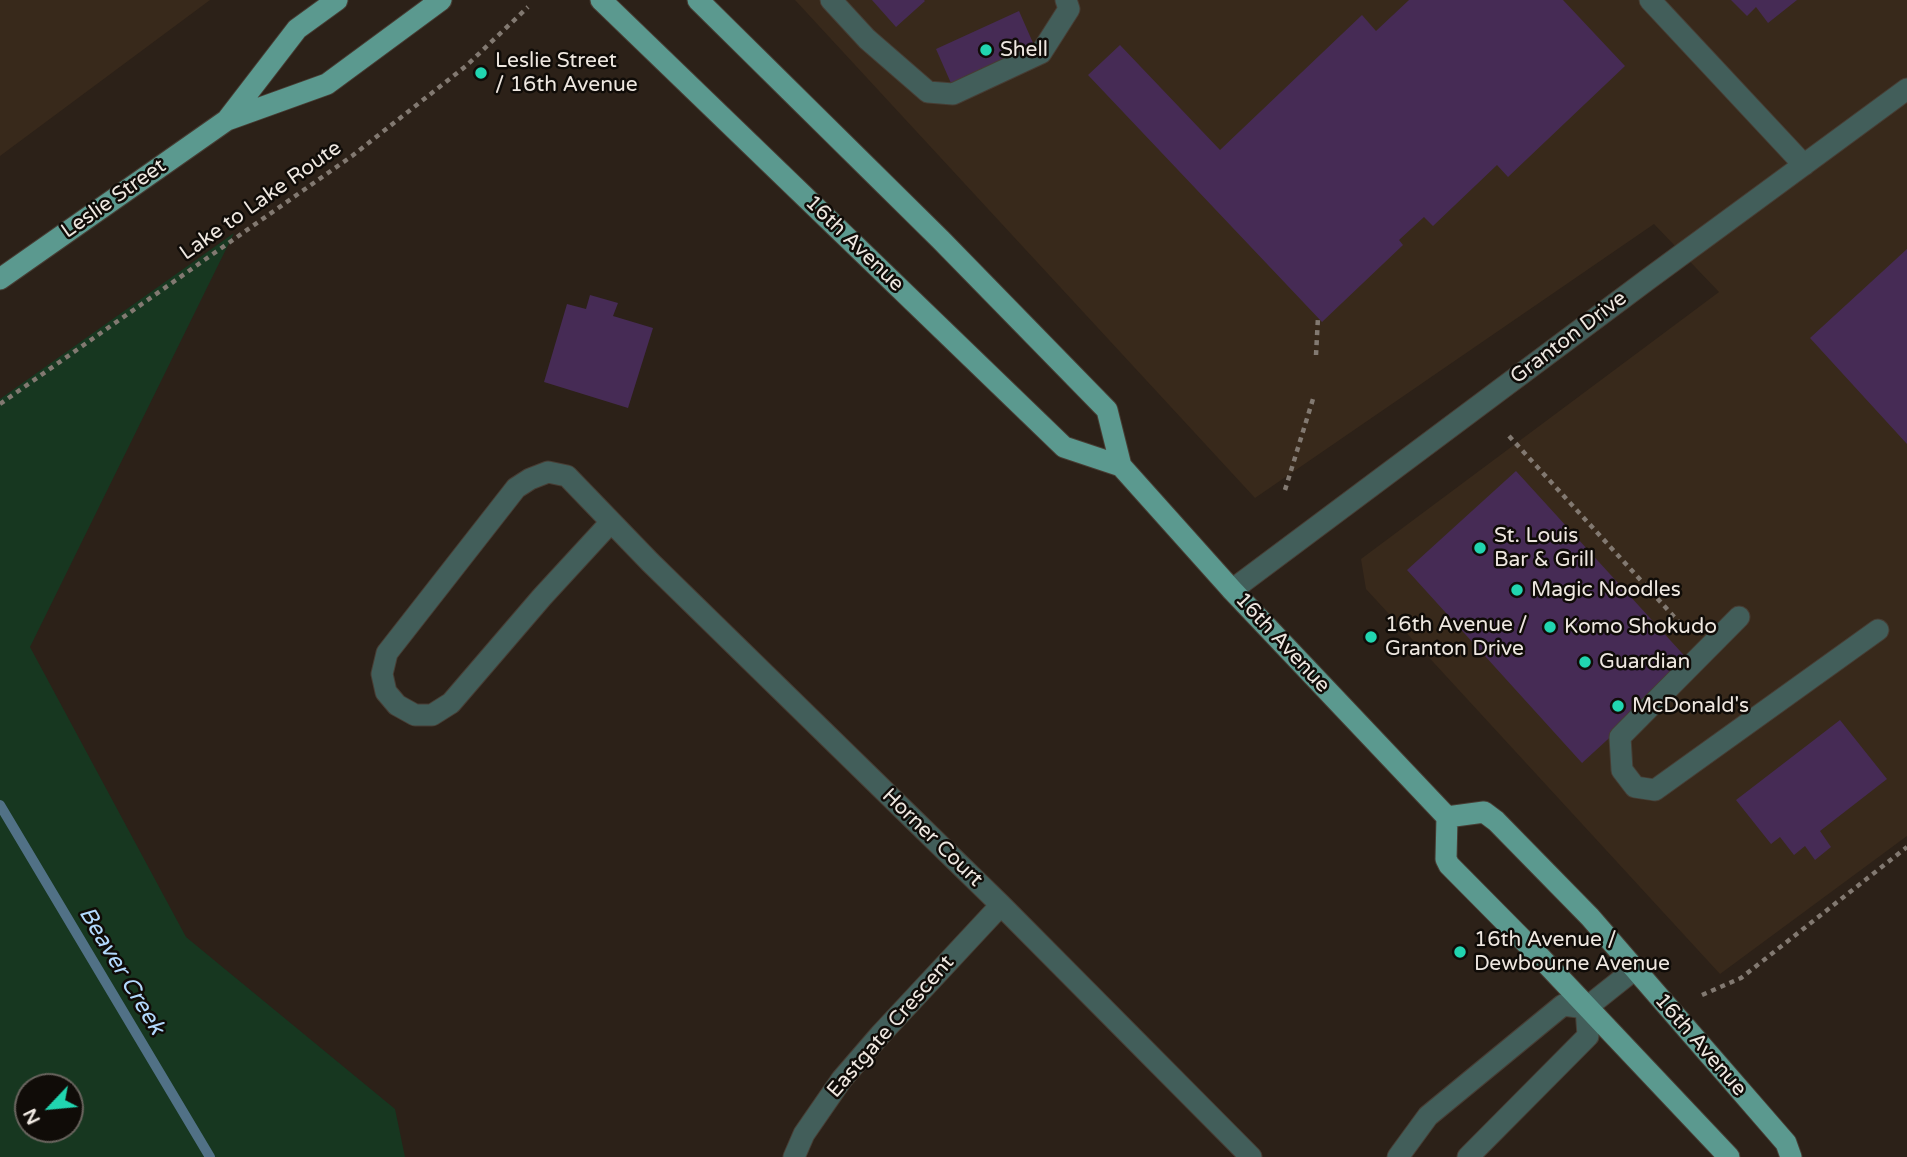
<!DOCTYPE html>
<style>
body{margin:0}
#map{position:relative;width:1907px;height:1157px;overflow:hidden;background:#2c2118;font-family:"Varela Round",sans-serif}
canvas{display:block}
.north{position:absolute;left:14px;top:1073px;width:70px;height:70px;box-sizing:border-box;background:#100c08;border:2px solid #69645e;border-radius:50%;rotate:244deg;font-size:19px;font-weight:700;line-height:28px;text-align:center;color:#eee7e0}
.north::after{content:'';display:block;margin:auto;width:24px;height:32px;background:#21d5b0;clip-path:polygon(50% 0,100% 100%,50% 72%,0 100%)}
</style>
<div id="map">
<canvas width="1907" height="1157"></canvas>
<div class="north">N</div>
</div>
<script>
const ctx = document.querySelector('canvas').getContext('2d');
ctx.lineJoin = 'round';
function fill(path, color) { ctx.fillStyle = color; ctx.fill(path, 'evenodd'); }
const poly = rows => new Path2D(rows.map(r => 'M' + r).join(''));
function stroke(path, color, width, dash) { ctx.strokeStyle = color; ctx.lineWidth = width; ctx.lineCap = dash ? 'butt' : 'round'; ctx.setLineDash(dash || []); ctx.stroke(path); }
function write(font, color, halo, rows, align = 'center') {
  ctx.font = font + ' "Varela Round",sans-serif'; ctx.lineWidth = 5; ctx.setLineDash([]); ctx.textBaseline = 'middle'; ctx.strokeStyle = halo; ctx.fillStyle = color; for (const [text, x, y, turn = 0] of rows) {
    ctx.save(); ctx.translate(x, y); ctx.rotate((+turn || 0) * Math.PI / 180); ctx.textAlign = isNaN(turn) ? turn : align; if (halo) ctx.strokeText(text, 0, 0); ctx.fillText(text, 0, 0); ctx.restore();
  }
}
fill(poly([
 [0,0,210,0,0,156],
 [795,0,1907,0,1907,836,1720,974,1366,589,1361,559,1719,292,1654,224,1255,498]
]), '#38291b');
fill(poly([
 [234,233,30,647,186,937,395,1109,405,1157,0,1157,0,399],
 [28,1087,70,1087,70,1129,28,1129]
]), '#173720');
stroke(poly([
 [0,805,210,1157]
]), '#517186', 10);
fill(poly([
 [872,0,924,0,925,1,896,27],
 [1409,0,1563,0,1625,66,1508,177,1497,165,1433,226,1424,217,1399,240,1403,245,1322,322,1088,75,1120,45,1220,150,1362,15,1376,31],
 [1731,0,1797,0,1768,23,1756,7,1747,16],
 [1019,11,1037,52,954,90,936,49],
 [1907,249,1907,444,1810,338],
 [590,295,618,303,613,316,653,328,628,408,544,382,567,304,586,309],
 [1516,471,1691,663,1582,763,1407,570],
 [1840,720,1887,779,1820,831,1831,847,1815,860,1805,846,1794,855,1780,837,1771,844,1736,800]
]), '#462b55');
const minor = poly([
 [831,0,867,39,928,92,953,94,1041,53,1069,9,1066,0],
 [1650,0,1804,165],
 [611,522,542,597,451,703,432,715,415,715,397,705,386,692,382,674,387,653,516,488,530,479,548,472,567,476,650,562,1001,905,1251,1157],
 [1232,590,1647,280,1907,89],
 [1739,617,1620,737,1622,770,1635,787,1655,790,1878,630],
 [794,1157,804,1134,842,1079,880,1035,1001,905],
 [1398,1157,1428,1116,1563,1005,1586,1008,1635,969],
 [1468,1157,1588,1036,1586,1008]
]);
const major = poly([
 [601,0,1064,447,1121,466],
 [698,0,941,240,1107,410,1121,466,1232,590,1447,817,1446,859,1449,865,1540,957,1729,1157],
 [227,120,297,29,337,0],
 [0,279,227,120,327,84,441,0],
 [1447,817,1484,812,1496,821,1590,917,1635,969,1786,1143,1791,1157]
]);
stroke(minor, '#473d34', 23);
stroke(major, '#473d34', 23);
stroke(poly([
 [1316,355,1318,317],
 [0,404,352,156,466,66,528,7],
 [1509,436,1688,632],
 [1285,490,1313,399],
 [1702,995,1741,978,1907,847]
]), '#827971', 4.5, [5, 5]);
stroke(minor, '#425e5a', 21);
stroke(major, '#5b998f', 21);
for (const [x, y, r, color] of [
 [986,50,7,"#21d5b0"],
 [481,73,7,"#21d5b0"],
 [1480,548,7,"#21d5b0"],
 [1517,590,7,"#21d5b0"],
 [1550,627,7,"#21d5b0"],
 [1371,637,7,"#21d5b0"],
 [1585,662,7,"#21d5b0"],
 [1618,706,7,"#21d5b0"],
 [1460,952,7,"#21d5b0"]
]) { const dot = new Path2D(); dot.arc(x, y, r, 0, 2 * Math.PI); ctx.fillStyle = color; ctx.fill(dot); stroke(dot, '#100c08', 2.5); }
write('21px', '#eee7e0', '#100c08', [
 ["Shell",1000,50],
 ["Leslie Street",495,61],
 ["/ 16th Avenue",495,85],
 ["St. Louis",1494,536],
 ["Bar & Grill",1494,560],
 ["Magic Noodles",1531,590],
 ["16th Avenue /",1385,625],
 ["Granton Drive",1385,649],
 ["Komo Shokudo",1564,627],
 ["Guardian",1599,662],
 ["McDonald's",1632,706],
 ["16th Avenue /",1474,940],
 ["Dewbourne Avenue",1474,964]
], 'left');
write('21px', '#eee7e0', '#100c08', [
 ["Leslie Street",114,199,-35],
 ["Lake to Lake Route",261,201,-35],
 ["16th Avenue",854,244,44],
 ["Granton Drive",1569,338,-37],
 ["16th Avenue",1282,643,47],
 ["Horner Court",932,838,44],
 ["Eastgate Crescent",891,1027,-49],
 ["16th Avenue",1700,1045,49]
]);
write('italic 23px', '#b2d9fd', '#100c08', [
 ["Beaver Creek",121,971,59]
]);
</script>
